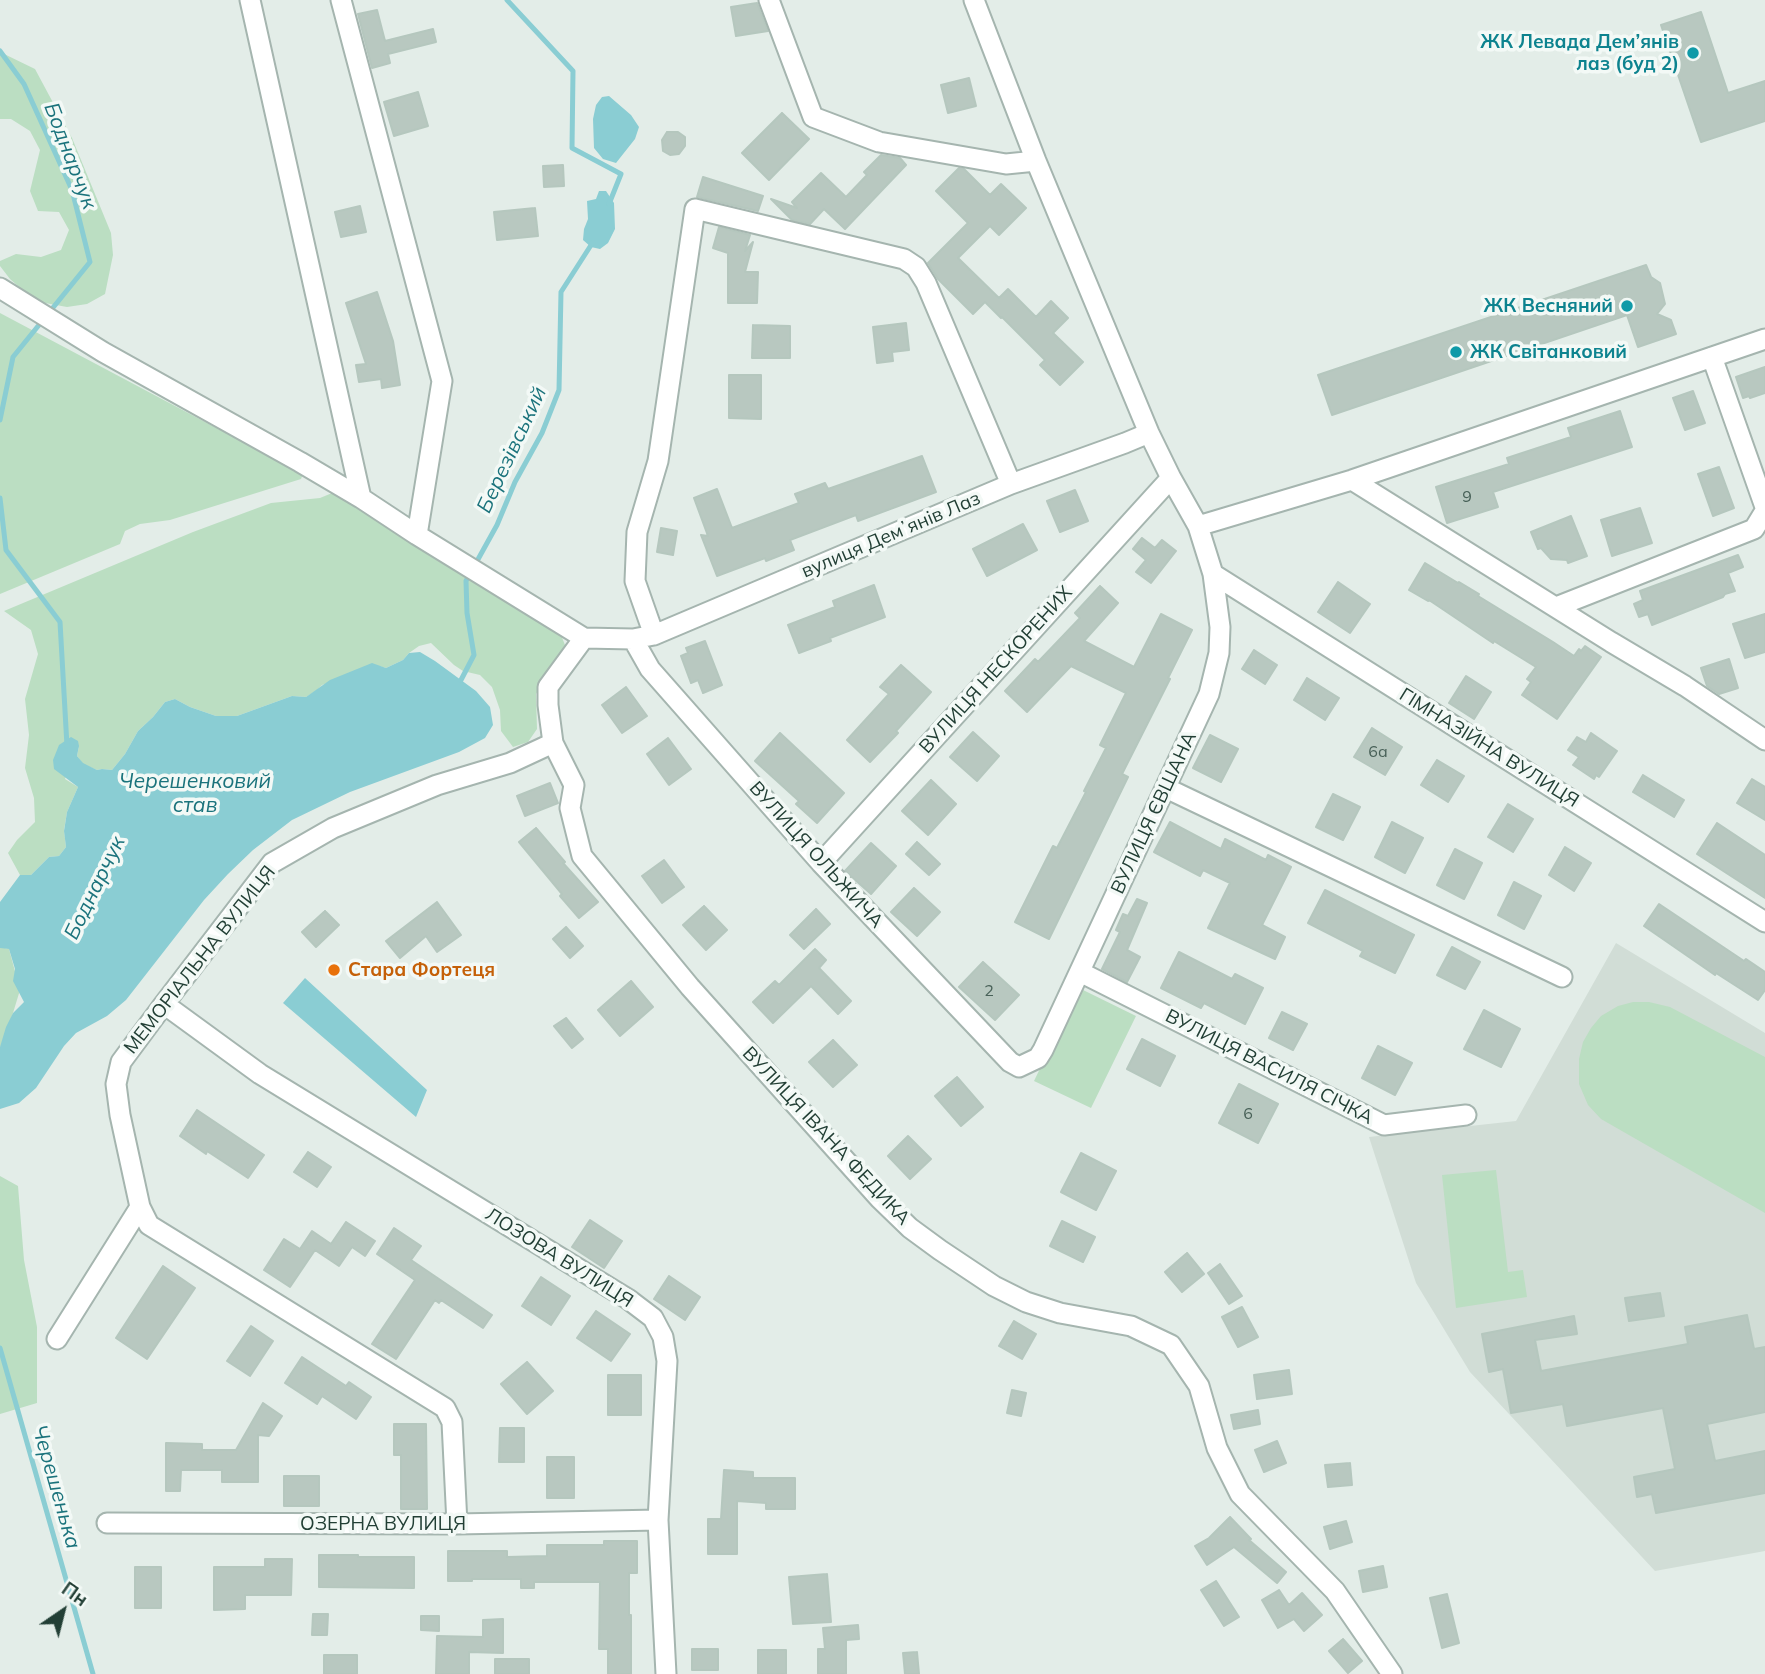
<!DOCTYPE html>
<meta charset="utf-8">
<style>
body{margin:0}
#map{position:relative;width:1765px;height:1674px;overflow:hidden;background:#e3ede8;font-family:Mulish,sans-serif}
canvas{display:block}
.north{position:absolute;left:28px;top:1576px;width:70px;height:70px;-webkit-text-stroke:5px #f3f9f6;paint-order:stroke;rotate:35deg;font-size:19px;font-weight:700;line-height:28px;text-align:center;color:#223f35}
.north::after{content:'';display:block;margin:auto;width:24px;height:32px;background:#223f35;clip-path:polygon(50% 0,100% 100%,50% 72%,0 100%)}
</style>
<div id="map">
<canvas width="1765" height="1674"></canvas>
<div class="north">Пн</div>
</div>
<script>
const ctx = document.querySelector('canvas').getContext('2d');
ctx.lineJoin = 'round';
function fill(path, color) { ctx.fillStyle = color; ctx.fill(path, 'evenodd'); }
const poly = rows => new Path2D(rows.map(r => 'M' + r).join(''));
function stroke(path, color, width, dash) { ctx.strokeStyle = color; ctx.lineWidth = width; ctx.lineCap = dash ? 'butt' : 'round'; ctx.setLineDash(dash || []); ctx.stroke(path); }
function write(font, color, halo, rows, align = 'center') {
  ctx.font = font + ' Mulish,sans-serif'; ctx.lineWidth = 7; ctx.setLineDash([]); ctx.textBaseline = 'middle'; ctx.strokeStyle = halo; ctx.fillStyle = color; for (const [text, x, y, turn = 0] of rows) {
    ctx.save(); ctx.translate(x, y); ctx.rotate((+turn || 0) * Math.PI / 180); ctx.textAlign = isNaN(turn) ? turn : align; if (halo) ctx.strokeText(text, 0, 0); ctx.fillText(text, 0, 0); ctx.restore();
  }
}
fill(poly([
 [1616,943,1765,1033,1765,1551,1655,1571,1470,1372,1416,1283,1369,1137,1516,1121]
]), '#d1ddd6');
fill(poly([
 [0,52,35,69,72,138,111,233,113,255,105,294,87,304,67,307,45,303,27,294,10,279,0,266,0,261,16,254,41,257,61,250,69,230,59,212,38,211,30,191,40,150,30,131,11,119,0,119],
 [0,313,303,474,301,479,170,520,140,524,125,531,120,544,0,594],
 [337,491,561,635,567,650,555,664,536,694,537,729,528,742,513,747,501,731,500,710,492,687,480,675,463,671,454,665,431,643,419,646,409,653,403,660,386,668,379,666,322,685,317,690,306,697,292,696,237,716,216,716,190,707,175,699,165,702,153,717,138,731,125,754,112,770,102,769,97,770,83,764,77,756,79,746,65,779,78,787,67,812,64,830,66,847,59,856,49,857,31,875,20,875,8,853,17,840,35,822,34,798,25,768,29,735,25,699,38,654,31,630,4,611,193,532,271,503,320,498],
 [0,947,9,949,20,990,13,1013,0,1048],
 [1079,988,1136,1016,1091,1108,1034,1081],
 [1633,1002,1649,1002,1670,1007,1765,1057,1765,1213,1601,1119,1588,1105,1579,1084,1579,1059,1583,1042,1591,1028,1601,1016,1618,1006],
 [1496,1170,1508,1272,1523,1270,1527,1297,1456,1308,1442,1175],
 [0,1176,18,1186,24,1260,37,1327,37,1403,0,1414]
]), '#bbdec2');
fill(poly([
 [609,96,631,115,639,127,635,139,616,163,603,159,594,148,593,119,596,105,602,97],
 [599,191,606,191,614,203,615,229,608,243,600,249,591,247,583,240,584,229,588,219,587,201,596,199],
 [420,652,435,661,476,691,490,707,493,725,485,738,459,752,350,792,292,820,253,850,228,874,204,900,126,1000,107,1016,76,1033,64,1046,36,1088,19,1103,0,1109,0,1047,6,1027,13,1013,24,1002,13,981,15,969,9,949,0,948,0,902,20,875,31,875,49,857,59,856,66,847,64,831,67,812,78,787,54,769,53,760,59,745,71,737,78,741,79,746,77,756,83,763,97,770,102,769,112,770,125,754,138,731,153,717,165,702,175,699,190,707,216,716,237,716,292,696,306,697,330,680,372,663,386,668,403,660,409,653],
 [305,978,427,1090,416,1117,283,1003]
]), '#8acdd3');
stroke(poly([
 [507,0,573,71,572,148,621,174,609,204],
 [0,51,24,84,72,190,90,262,13,357,0,420],
 [0,498,6,550,60,622,67,746],
 [461,680,474,655,467,613,466,581,497,525,515,482,542,433,559,390,561,292,593,242],
 [0,1348,93,1674]
]), '#8acdd3', 5);
const building = poly([
 [757,3,768,31,736,36,731,7,757,3],
 [377,10,385,41,433,29,436,42,388,54,390,63,372,68,358,14,377,10],
 [1701,12,1728,93,1765,81,1765,121,1701,142,1661,25,1701,12],
 [969,78,976,106,948,113,941,85,969,78],
 [418,92,428,126,394,136,384,102,418,92],
 [782,113,809,139,769,180,742,153,782,113],
 [667,132,678,132,685,137,685,146,679,154,670,155,663,151,662,140,667,132],
 [881,155,900,158,906,165,845,229,824,209,810,224,792,220,771,199,797,208,792,202,821,173,846,197,867,175,864,172,881,155],
 [563,165,564,186,544,187,543,166,563,165],
 [959,168,964,169,990,195,1001,184,1026,208,999,235,990,226,958,258,999,298,1008,289,1036,317,1051,301,1068,318,1053,333,1083,362,1060,385,1040,365,1045,360,1002,317,1001,318,985,302,973,314,938,279,928,263,968,223,936,191,959,168],
 [703,177,763,196,758,211,697,197,703,177],
 [360,206,366,232,341,237,335,212,360,206],
 [535,208,538,236,497,240,494,212,535,208],
 [719,227,750,235,745,251,753,242,745,272,758,272,757,303,728,303,728,253,713,248,719,227],
 [1646,265,1651,277,1660,283,1665,304,1657,314,1671,320,1676,334,1638,347,1627,315,1332,415,1318,375,1646,265],
 [377,292,393,341,400,385,382,388,381,379,359,382,356,365,366,364,346,303,377,292],
 [906,323,909,350,892,352,893,361,877,363,873,327,906,323],
 [753,325,790,326,790,358,752,358,753,325],
 [1765,367,1765,393,1750,398,1749,396,1743,398,1736,377,1765,367],
 [729,375,761,375,761,419,729,418,729,375],
 [1693,391,1705,423,1685,430,1673,398,1693,391],
 [1620,411,1632,447,1493,492,1498,507,1447,523,1436,487,1509,464,1507,458,1571,437,1568,428,1620,411],
 [922,456,936,492,858,521,856,515,790,540,794,550,766,561,765,558,717,576,701,535,708,536,694,498,717,489,732,528,799,503,795,494,825,483,828,489,922,456],
 [1719,467,1734,508,1713,516,1698,474,1719,467],
 [1075,490,1088,521,1060,532,1047,501,1075,490],
 [1640,508,1652,543,1612,556,1601,520,1640,508],
 [1571,516,1587,556,1568,563,1567,560,1551,559,1541,548,1538,549,1531,532,1571,516],
 [1023,524,1037,550,987,576,973,549,1023,524],
 [661,528,677,531,673,555,657,552,661,528],
 [1142,538,1155,548,1162,540,1176,551,1151,583,1136,572,1146,560,1133,549,1142,538],
 [1738,555,1743,567,1728,573,1735,591,1725,594,1723,597,1652,625,1648,614,1639,617,1634,604,1643,600,1640,591,1738,555],
 [1425,563,1458,583,1459,582,1479,594,1478,596,1553,642,1574,656,1579,649,1581,651,1585,646,1601,657,1557,719,1522,695,1531,682,1527,679,1536,667,1494,641,1493,643,1429,600,1428,601,1409,590,1425,563],
 [1338,582,1370,604,1350,633,1318,612,1338,582],
 [874,585,885,617,830,638,831,641,799,653,788,625,835,607,833,601,874,585],
 [1100,586,1118,603,1084,641,1134,667,1161,614,1192,630,1168,678,1170,679,1122,774,1128,777,1049,939,1015,922,1053,846,1057,848,1086,792,1084,791,1106,748,1100,745,1126,693,1071,666,1027,712,1005,691,1035,659,1038,662,1080,618,1075,613,1100,586],
 [1765,614,1765,652,1745,658,1733,624,1765,614],
 [705,641,722,685,703,693,698,680,691,683,681,656,688,653,686,648,705,641],
 [1254,650,1277,665,1265,684,1242,669,1254,650],
 [1729,659,1738,688,1719,694,1707,686,1701,668,1729,659],
 [901,665,931,692,896,731,898,733,870,762,847,740,889,694,880,687,901,665],
 [1466,676,1491,692,1474,719,1449,703,1466,676],
 [1307,678,1339,698,1325,720,1294,700,1307,678],
 [626,687,647,716,622,733,602,705,626,687],
 [1372,728,1402,747,1385,775,1354,757,1372,728],
 [973,732,999,756,977,781,950,757,973,732],
 [780,733,844,793,817,823,796,804,799,801,755,761,780,733],
 [1591,733,1617,751,1599,777,1596,775,1594,779,1573,765,1579,757,1568,750,1577,737,1586,742,1591,733],
 [1210,735,1238,749,1221,782,1193,768,1210,735],
 [668,738,691,769,669,785,647,754,668,738],
 [1437,760,1464,776,1448,802,1421,785,1437,760],
 [1643,775,1684,800,1674,817,1633,792,1643,775],
 [1752,779,1765,787,1765,820,1737,803,1752,779],
 [931,780,956,804,928,835,902,811,931,780],
 [550,783,558,803,525,816,517,796,550,783],
 [1333,794,1360,807,1343,840,1316,827,1333,794],
 [1508,804,1533,819,1513,852,1488,837,1508,804],
 [1170,822,1221,849,1225,839,1266,860,1268,855,1291,867,1262,925,1285,937,1275,959,1208,928,1230,883,1203,870,1200,876,1154,852,1170,822],
 [1392,822,1423,838,1405,873,1375,857,1392,822],
 [1717,823,1765,855,1765,898,1697,854,1717,823],
 [536,828,565,862,563,863,598,902,579,918,560,896,562,894,519,842,536,828],
 [917,842,940,864,929,875,906,854,917,842],
 [871,843,896,866,871,894,845,871,871,843],
 [1565,847,1591,863,1574,891,1549,875,1565,847],
 [1455,849,1482,863,1464,899,1437,885,1455,849],
 [664,860,684,887,662,903,642,876,664,860],
 [1514,882,1541,896,1524,929,1498,915,1514,882],
 [914,888,940,912,917,936,891,912,914,888],
 [1325,890,1414,935,1395,973,1360,956,1363,951,1308,923,1325,890],
 [1137,899,1147,903,1127,950,1140,957,1127,982,1102,969,1120,932,1116,930,1123,914,1128,916,1137,899],
 [437,902,461,935,437,952,426,936,400,958,386,941,437,902],
 [1659,904,1744,961,1746,959,1765,972,1765,990,1758,1000,1716,973,1715,975,1644,926,1659,904],
 [704,906,727,930,706,950,683,925,704,906],
 [816,909,830,924,804,949,790,935,816,909],
 [325,911,339,925,316,947,302,932,325,911],
 [566,927,583,946,570,958,553,939,566,927],
 [1452,947,1480,962,1465,989,1437,975,1452,947],
 [815,949,826,960,819,968,851,1001,838,1014,811,986,773,1023,753,1002,775,981,779,985,815,949],
 [1179,952,1232,979,1235,974,1263,988,1245,1024,1204,1003,1201,1008,1161,988,1179,952],
 [983,962,1019,995,995,1020,959,987,983,962],
 [631,981,653,1007,620,1036,598,1010,631,981],
 [1484,1010,1520,1029,1501,1067,1464,1049,1484,1010],
 [1282,1012,1307,1024,1293,1050,1269,1038,1282,1012],
 [566,1018,583,1039,572,1048,554,1026,566,1018],
 [1142,1039,1175,1056,1160,1086,1127,1069,1142,1039],
 [833,1040,857,1065,833,1087,809,1062,833,1040],
 [1378,1046,1412,1063,1395,1095,1362,1078,1378,1046],
 [957,1077,983,1107,961,1126,935,1096,957,1077],
 [1239,1084,1278,1104,1258,1143,1219,1123,1239,1084],
 [197,1110,264,1155,248,1178,207,1151,206,1154,180,1136,197,1110],
 [908,1136,931,1159,910,1179,888,1156,908,1136],
 [308,1152,331,1167,317,1187,294,1172,308,1152],
 [1081,1153,1116,1171,1096,1210,1061,1192,1081,1153],
 [590,1220,622,1241,604,1268,572,1247,590,1220],
 [1062,1221,1095,1237,1083,1262,1050,1246,1062,1221],
 [346,1222,375,1241,365,1256,352,1247,339,1266,315,1250,290,1287,264,1270,284,1239,300,1249,312,1231,331,1244,346,1222],
 [394,1228,421,1246,411,1260,492,1315,483,1328,441,1300,439,1303,435,1300,396,1359,372,1344,415,1280,377,1254,394,1228],
 [1187,1253,1204,1274,1182,1292,1165,1272,1187,1253],
 [1220,1264,1242,1296,1229,1304,1208,1273,1220,1264],
 [163,1266,195,1288,147,1359,116,1338,163,1266],
 [669,1276,700,1297,685,1320,654,1299,669,1276],
 [541,1277,570,1296,551,1325,522,1306,541,1277],
 [1660,1293,1664,1316,1629,1321,1625,1298,1660,1293],
 [1242,1307,1258,1337,1238,1347,1222,1317,1242,1307],
 [596,1311,630,1334,611,1361,577,1338,596,1311],
 [1747,1315,1754,1349,1765,1347,1765,1412,1707,1424,1715,1461,1765,1451,1765,1493,1656,1513,1652,1494,1637,1497,1634,1477,1675,1469,1663,1408,1567,1426,1563,1404,1511,1413,1503,1369,1489,1372,1482,1334,1574,1316,1577,1334,1535,1340,1541,1371,1688,1344,1685,1327,1747,1315],
 [1014,1321,1036,1334,1022,1359,999,1346,1014,1321],
 [251,1326,273,1341,250,1376,227,1361,251,1326],
 [302,1357,346,1386,349,1382,371,1397,356,1419,322,1396,317,1404,285,1383,302,1357],
 [527,1362,553,1391,527,1414,501,1384,527,1362],
 [1289,1370,1292,1394,1257,1399,1254,1375,1289,1370],
 [608,1375,641,1375,641,1415,608,1415,608,1375],
 [1012,1390,1026,1393,1021,1416,1007,1413,1012,1390],
 [263,1403,282,1416,269,1436,258,1435,258,1482,222,1482,222,1470,181,1470,180,1491,166,1491,166,1443,202,1444,202,1450,236,1450,263,1403],
 [1258,1410,1260,1424,1234,1429,1231,1415,1258,1410],
 [394,1424,426,1424,427,1509,401,1509,401,1455,394,1455,394,1424],
 [500,1428,524,1428,524,1462,499,1462,500,1428],
 [1277,1441,1286,1463,1264,1472,1255,1450,1277,1441],
 [547,1457,574,1457,574,1498,547,1498,547,1457],
 [1350,1463,1352,1485,1328,1487,1325,1465,1350,1463],
 [724,1470,753,1472,753,1478,795,1478,795,1509,766,1509,766,1503,737,1501,737,1554,708,1554,708,1519,721,1519,724,1470],
 [284,1476,319,1476,319,1506,284,1506,284,1476],
 [1230,1517,1251,1539,1249,1540,1286,1572,1277,1583,1234,1547,1207,1565,1195,1546,1209,1538,1230,1517],
 [1346,1521,1352,1542,1330,1549,1324,1527,1346,1521],
 [604,1541,637,1541,637,1573,629,1573,629,1615,631,1615,631,1674,608,1674,608,1649,599,1649,600,1582,534,1582,534,1588,521,1588,521,1579,472,1579,472,1581,448,1581,448,1551,507,1551,507,1557,547,1556,547,1545,604,1545,604,1541],
 [319,1555,358,1555,358,1557,414,1557,414,1588,319,1587,319,1555],
 [265,1559,292,1559,291,1595,245,1595,245,1609,214,1610,214,1567,265,1567,265,1559],
 [1383,1566,1387,1587,1363,1592,1359,1571,1383,1566],
 [135,1567,161,1567,161,1608,135,1608,135,1567],
 [827,1574,831,1622,793,1624,789,1577,827,1574],
 [1216,1581,1239,1617,1224,1626,1201,1590,1216,1581],
 [1279,1590,1289,1605,1302,1593,1322,1615,1304,1631,1294,1619,1278,1628,1262,1600,1279,1590],
 [1447,1594,1459,1643,1442,1648,1430,1598,1447,1594],
 [313,1614,328,1614,327,1635,312,1635,313,1614],
 [421,1616,439,1616,439,1631,421,1630,421,1616],
 [503,1619,503,1653,469,1652,469,1674,436,1674,437,1636,483,1637,483,1620,503,1619],
 [858,1625,859,1639,846,1640,846,1674,818,1674,818,1649,825,1649,823,1628,858,1625],
 [1343,1639,1362,1661,1348,1673,1329,1651,1343,1639],
 [692,1649,718,1649,718,1670,692,1670,692,1649],
 [758,1650,786,1650,786,1674,758,1674,758,1650],
 [917,1652,919,1674,905,1674,903,1653,917,1652],
 [324,1655,357,1655,357,1674,324,1674,324,1655],
 [495,1659,529,1659,529,1674,495,1674,495,1659]
]);
fill(building, '#b8c8c0');
stroke(building, '#b5c7be', 2);
const minor = poly([
 [250,0,361,498],
 [341,0,442,381,417,535],
 [769,0,813,117,879,142,1006,164,1036,161],
 [0,288,103,352,300,462,361,498,417,535,584,638,633,639,654,635,1011,484,1125,443,1149,433],
 [1712,357,1765,507],
 [1352,480,1611,642,1685,686,1765,740],
 [1198,526,1352,480,1765,339],
 [1213,574,1765,922],
 [1556,607,1754,529,1765,511],
 [654,635,635,581,637,532,658,461,695,209,904,259,916,267,926,283,1011,484],
 [584,638,548,687,548,705,553,743,574,785,570,808,582,856,690,987,880,1199,910,1228,940,1250,994,1286,1026,1302,1060,1313,1131,1326,1171,1345,1199,1386,1217,1448,1240,1494,1335,1591,1392,1674],
 [633,639,650,669,821,863,1010,1062,1019,1067,1038,1058,1043,1050,1209,694,1219,653,1220,627,1213,574,1198,526,1171,478,1149,433,1036,161,974,0],
 [1166,788,1562,977],
 [821,863,1171,478],
 [1080,972,1384,1125,1466,1115],
 [164,1004,260,1074,628,1299,653,1318,663,1337,667,1361,658,1520,666,1674],
 [57,1339,140,1207],
 [107,1523,457,1524,658,1520],
 [457,1524,452,1422,445,1408,149,1225,140,1207,120,1115,116,1084,121,1062,164,1004,272,863,333,828,437,785,510,763,553,743]
]);
stroke(minor, '#a5b5af', 23);
stroke(minor, '#fff', 19);
for (const [x, y, r, color] of [
 [1693,53,7,"#0f9aa8"],
 [1627,306,7,"#0f9aa8"],
 [1456,352,7,"#0f9aa8"],
 [334,970,7,"#e8710a"]
]) { const dot = new Path2D(); dot.arc(x, y, r, 0, 2 * Math.PI); ctx.fillStyle = color; ctx.fill(dot); stroke(dot, '#f3f9f6', 2.5); }
write('16px', '#486158', null, [
 ["9",1467,497],
 ["6а",1378,752],
 ["2",989,991],
 ["6",1248,1114]
]);
write('bold 19px', '#0d838f', '#f3f9f6', [
 ["ЖК Левада Дем’янів",1679,42],
 ["лаз (буд 2)",1679,64],
 ["ЖК Весняний",1613,306],
 ["ЖК Світанковий",1470,352,"left"]
], 'right');
write('19px', '#223f35', '#f3f9f6', [
 ["вулиця Демʼянів Лаз",891,535,-23],
 ["ВУЛИЦЯ НЕСКОРЕНИХ",996,670,-48],
 ["ГІМНАЗІЙНА ВУЛИЦЯ",1489,748,32],
 ["ВУЛИЦЯ ЄВШАНА",1154,813,-65],
 ["ВУЛИЦЯ ОЛЬЖИЧА",816,855,48],
 ["МЕМОРІАЛЬНА ВУЛИЦЯ",200,960,-52],
 ["ВУЛИЦЯ ВАСИЛЯ СІЧКА",1269,1067,27],
 ["ВУЛИЦЯ ІВАНА ФЕДИКА",826,1136,47],
 ["ЛОЗОВА ВУЛИЦЯ",559,1258,32],
 ["ОЗЕРНА ВУЛИЦЯ",383,1524]
]);
write('bold 19px', '#c56008', '#f3f9f6', [
 ["Стара Фортеця",348,970]
], 'left');
write('italic 21px', '#1b737c', '#f3f9f6', [
 ["Боднарчук",70,156,69],
 ["Березівський",512,450,-65],
 ["Черешенковий",195,782],
 ["став",195,806],
 ["Боднарчук",95,888,-64],
 ["Черешенька",56,1487,74]
]);
</script>
